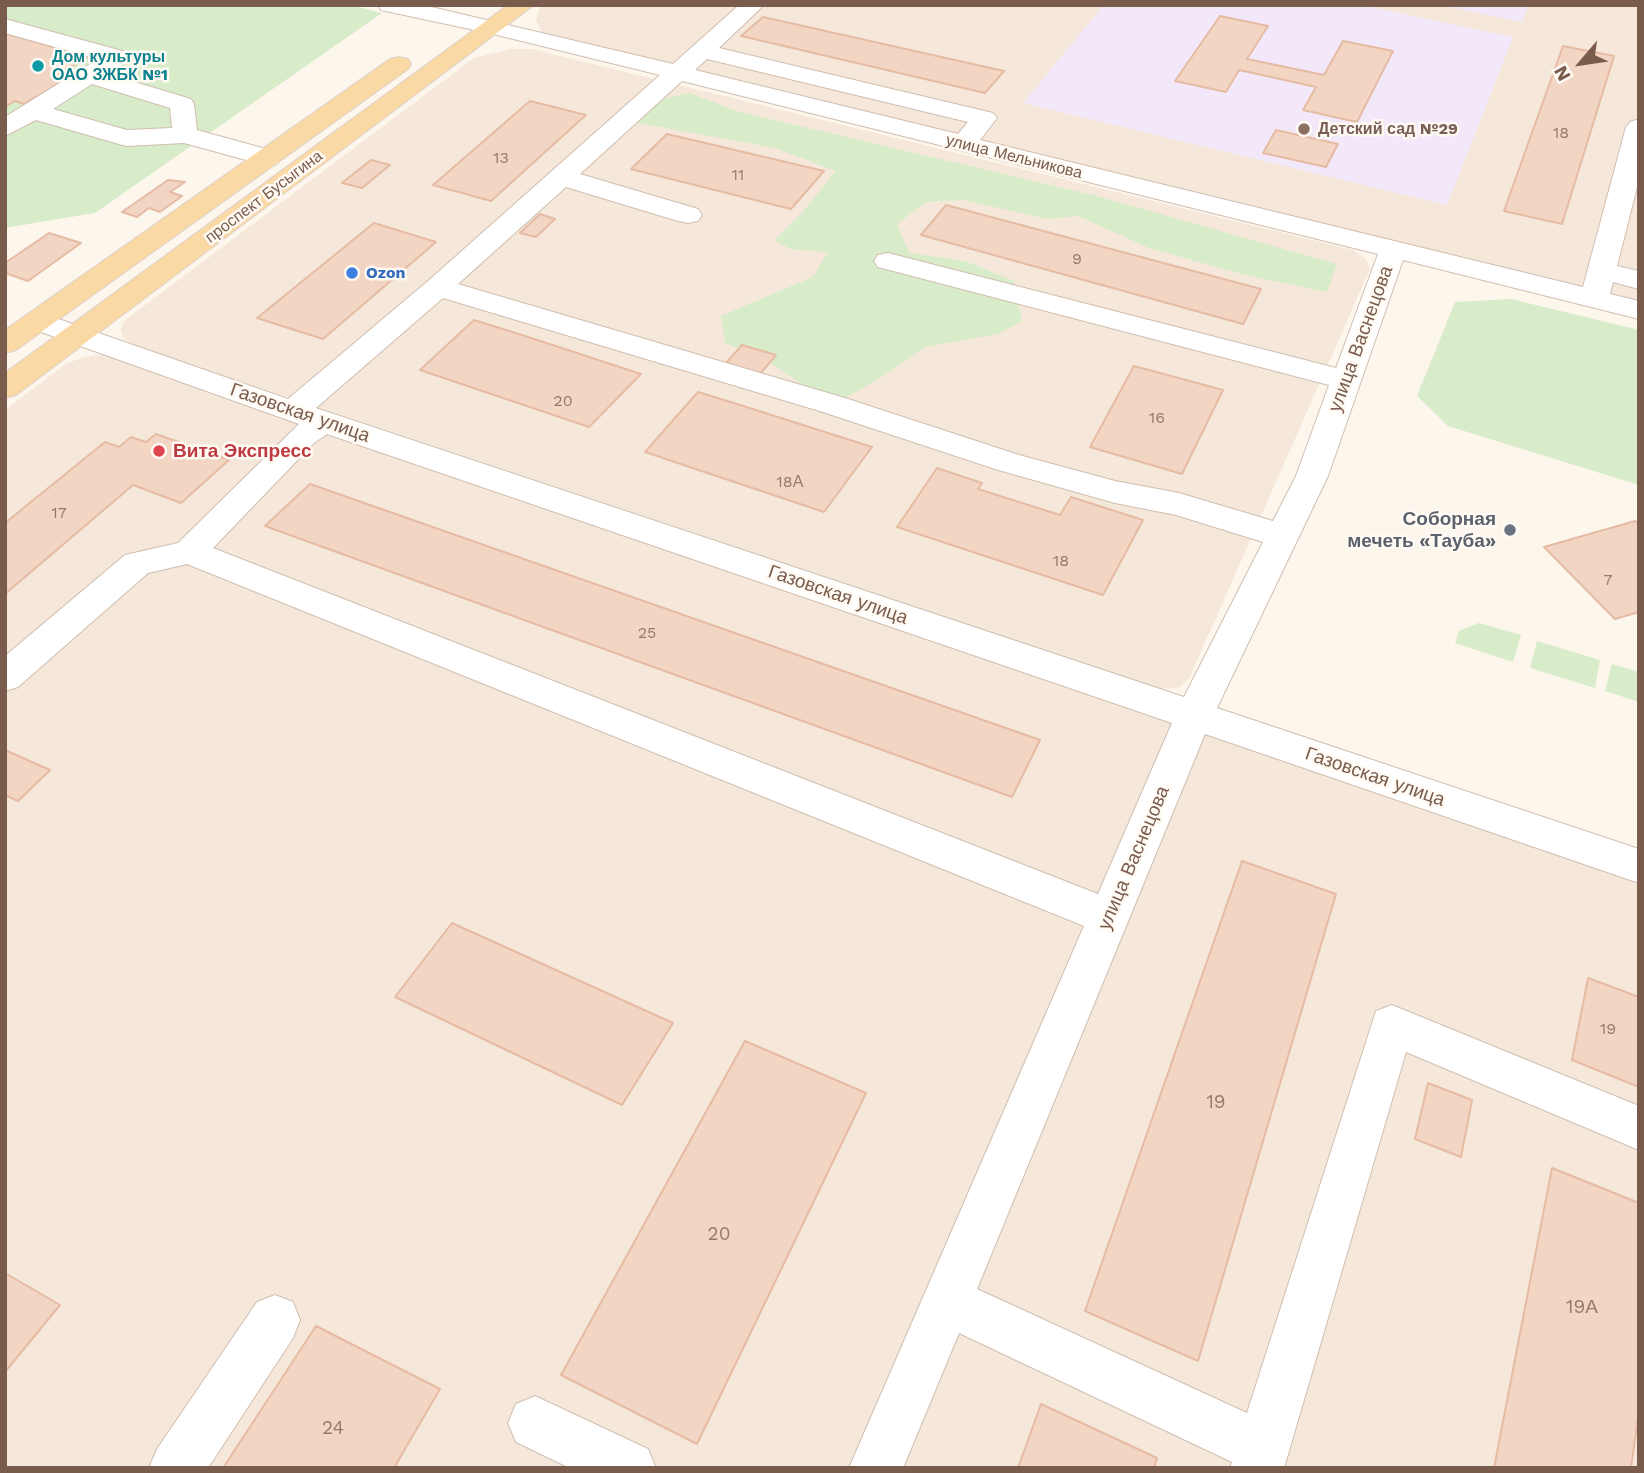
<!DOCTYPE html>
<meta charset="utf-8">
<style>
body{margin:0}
#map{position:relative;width:1644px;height:1473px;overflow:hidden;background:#fdf6ec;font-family:"Work Sans",sans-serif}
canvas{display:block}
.frame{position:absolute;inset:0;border:7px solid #7a5c4d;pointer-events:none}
.north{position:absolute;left:1546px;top:28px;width:70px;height:70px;-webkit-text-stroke:5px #fffaf3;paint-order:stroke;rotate:241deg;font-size:19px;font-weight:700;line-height:28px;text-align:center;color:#7a5c4d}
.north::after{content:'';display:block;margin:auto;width:24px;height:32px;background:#7a5c4d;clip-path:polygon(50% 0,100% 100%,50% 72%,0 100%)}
</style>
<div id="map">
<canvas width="1644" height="1473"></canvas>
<div class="frame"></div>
<div class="north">N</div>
</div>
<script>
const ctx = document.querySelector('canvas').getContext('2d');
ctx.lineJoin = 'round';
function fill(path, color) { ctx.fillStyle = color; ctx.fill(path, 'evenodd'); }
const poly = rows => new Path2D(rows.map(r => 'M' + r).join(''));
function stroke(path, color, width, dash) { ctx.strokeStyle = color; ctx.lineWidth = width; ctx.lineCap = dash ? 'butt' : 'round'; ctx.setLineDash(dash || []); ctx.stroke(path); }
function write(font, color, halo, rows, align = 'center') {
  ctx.font = font + ' "Work Sans",sans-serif'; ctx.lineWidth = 5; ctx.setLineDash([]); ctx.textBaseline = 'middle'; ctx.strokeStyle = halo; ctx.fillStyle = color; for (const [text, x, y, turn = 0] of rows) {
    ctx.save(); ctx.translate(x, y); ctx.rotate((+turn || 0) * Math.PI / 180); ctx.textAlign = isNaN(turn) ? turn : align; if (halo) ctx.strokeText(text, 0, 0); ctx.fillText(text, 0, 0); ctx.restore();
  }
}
fill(poly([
 [544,5,1639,5,1639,302,553,37,541,31,536,20,539,9],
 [511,49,532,49,1353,250,1366,259,1370,269,1189,679,1179,688,1159,689,132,345,123,337,121,329,124,321,474,58],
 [100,355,115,357,1639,880,1639,1468,5,1468,5,410,66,364,83,357]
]), '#f5e8da');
fill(poly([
 [1104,5,1360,5,1513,37,1447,205,1023,103],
 [1439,5,1529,5,1522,22]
]), '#f3e8fa');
fill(poly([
 [5,5,351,5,382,13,95,213,5,228],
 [690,93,736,111,1093,195,1337,264,1327,292,1245,275,1149,248,1078,216,1047,219,964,200,926,202,897,224,909,253,965,261,1014,281,1022,321,998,334,925,347,886,374,834,405,769,362,725,343,721,316,813,277,828,252,790,249,775,240,802,213,836,171,775,148,633,122,657,100],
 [1511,299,1639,330,1639,485,1448,426,1417,396,1455,302],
 [1479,623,1521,635,1513,662,1455,643,1459,631],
 [1537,641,1600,660,1595,688,1530,668],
 [1612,664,1639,672,1639,702,1605,691]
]), '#d8ecc9');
const building = poly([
 [1220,16,1268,26,1247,59,1324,75,1343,41,1393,51,1357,122,1303,110,1316,87,1239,70,1226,92,1175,81,1220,16],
 [763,17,1004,71,985,93,741,36,763,17],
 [5,33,88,57,55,76,66,79,24,104,15,101,5,107,5,33],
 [1563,46,1614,56,1562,224,1504,211,1563,46],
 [530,101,586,115,491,201,433,185,530,101],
 [1276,130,1338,144,1326,167,1263,153,1276,130],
 [667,134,824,171,791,209,631,169,667,134],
 [371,160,390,165,362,188,342,183,371,160],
 [168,180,185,182,170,192,182,196,160,212,149,208,137,217,122,212,168,180],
 [946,205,1261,289,1243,324,921,235,946,205],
 [540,214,555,219,536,237,520,233,540,214],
 [374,223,436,242,323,339,257,318,374,223],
 [49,233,81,243,28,281,5,273,5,263,49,233],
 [474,320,522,335,641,374,589,427,420,370,474,320],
 [742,345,776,355,760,374,726,363,742,345],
 [1134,366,1223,390,1182,474,1090,447,1134,366],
 [698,392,737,404,872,447,824,512,645,452,698,392],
 [156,434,229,460,181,503,133,485,5,594,5,523,105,442,119,447,131,437,146,442,156,434],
 [937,468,982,483,978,489,1060,515,1071,497,1143,520,1103,595,897,527,937,468],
 [310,484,1040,740,1012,797,265,526,310,484],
 [1635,521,1639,524,1639,612,1615,619,1544,547,1635,521],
 [5,750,50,770,18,801,5,795,5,750],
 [1242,861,1336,894,1198,1361,1085,1311,1242,861],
 [452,923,673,1023,622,1105,395,997,452,923],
 [1588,978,1639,997,1639,1087,1572,1060,1588,978],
 [745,1041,866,1093,697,1444,561,1375,745,1041],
 [1428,1083,1472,1100,1461,1157,1415,1139,1428,1083],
 [1552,1168,1639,1203,1639,1411,1631,1468,1494,1468,1552,1168],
 [5,1273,60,1305,5,1372,5,1273],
 [316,1326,440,1389,394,1468,223,1468,316,1326],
 [1041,1404,1157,1458,1154,1468,1018,1468,1041,1404]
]);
fill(building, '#f3d5c3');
stroke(building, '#e6bba3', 2);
const minor = poly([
 [378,5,423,5,673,64,739,5,764,5,719,48,993,113,997,118,980,140,1583,287,1626,127,1630,122,1639,119,1639,179,1617,266,1639,271,1639,289,1613,282,1610,294,1639,301,1639,319,1403,260,1328,476,1217,708,1639,849,1639,883,1205,734,977,1289,1247,1413,1376,1011,1392,1005,1639,1106,1639,1150,1406,1052,1284,1468,1230,1468,1232,1462,959,1333,903,1468,849,1468,1084,926,187,564,148,573,18,687,5,691,5,656,125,555,178,543,299,424,27,327,22,321,27,315,37,312,47,315,288,399,428,281,660,75,493,34,381,10,378,5],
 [707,59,968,122,958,134,695,70,707,59],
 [682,81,1378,254,1336,368,888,253,878,255,874,261,878,267,1329,385,1296,476,1273,521,1179,493,1115,481,1019,455,845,398,458,284,566,187,678,221,688,223,698,221,702,215,698,209,580,174,682,81],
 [443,298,823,412,995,469,1115,503,1176,515,1263,542,1184,697,316,408,443,298],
 [327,434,1172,723,1098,894,213,548,314,443,327,434],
 [5,19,126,52,130,57,126,62,108,74,191,99,194,104,197,130,277,152,281,158,277,164,268,166,184,143,126,146,36,120,5,136,5,117,98,59,5,33,5,19],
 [92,84,170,108,172,128,127,130,53,109,92,84],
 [275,1295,293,1302,300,1320,293,1338,208,1468,149,1468,157,1449,257,1302,275,1295],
 [535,1396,648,1449,656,1468,570,1468,516,1442,508,1423,516,1404,535,1396]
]);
const major = poly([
 [508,5,534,5,16,395,5,398,5,373,508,5],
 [399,57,408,59,411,64,408,69,16,350,5,353,5,330,390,59,399,57]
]);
stroke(minor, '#d1beb0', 2);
stroke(major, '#dad1cd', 2);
fill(minor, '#fff');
fill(major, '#fbd9a5');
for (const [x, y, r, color] of [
 [38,66,7,"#0f9aa8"],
 [1304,129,7,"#8d6e63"],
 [352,273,7,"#3f7fe0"],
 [159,451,7,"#e0444e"],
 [1510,530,7,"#6b7280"]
]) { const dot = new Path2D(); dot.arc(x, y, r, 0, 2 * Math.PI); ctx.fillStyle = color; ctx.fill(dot); stroke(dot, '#fffaf3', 2.5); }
write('bold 16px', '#0d838f', '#fffaf3', [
 ["Дом культуры",52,57],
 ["ОАО ЗЖБК №1",52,75]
], 'left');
write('bold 16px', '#785e54', '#fffaf3', [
 ["Детский сад №29",1318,129]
], 'left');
write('16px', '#987a6a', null, [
 ["18",1561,133],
 ["13",501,158],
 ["11",738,175],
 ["9",1077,259],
 ["20",563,401],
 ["16",1157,418],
 ["18А",790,482],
 ["17",59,513],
 ["18",1061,561],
 ["7",1608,580],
 ["25",647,633],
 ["19",1608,1029]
]);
write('16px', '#7a5c4d', '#fffaf3', [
 ["улица Мельникова",1014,157,14],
 ["проспект Бусыгина",264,197,-37]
]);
write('bold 16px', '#366cbe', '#fffaf3', [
 ["Ozon",366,273]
], 'left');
write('19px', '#7a5c4d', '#fffaf3', [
 ["улица Васнецова",1361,339,-70],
 ["Газовская улица",300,413,19],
 ["Газовская улица",838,595,19],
 ["Газовская улица",1375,777,19],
 ["улица Васнецова",1134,858,-67]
]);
write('bold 19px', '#be3a42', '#fffaf3', [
 ["Вита Экспресс",173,451]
], 'left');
write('bold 19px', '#5b616d', '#fffaf3', [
 ["Соборная",1496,519],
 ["мечеть «Тауба»",1496,541]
], 'right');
write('19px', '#987a6a', null, [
 ["19",1216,1102],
 ["20",719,1234],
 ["19А",1582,1307],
 ["24",333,1428]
]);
</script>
